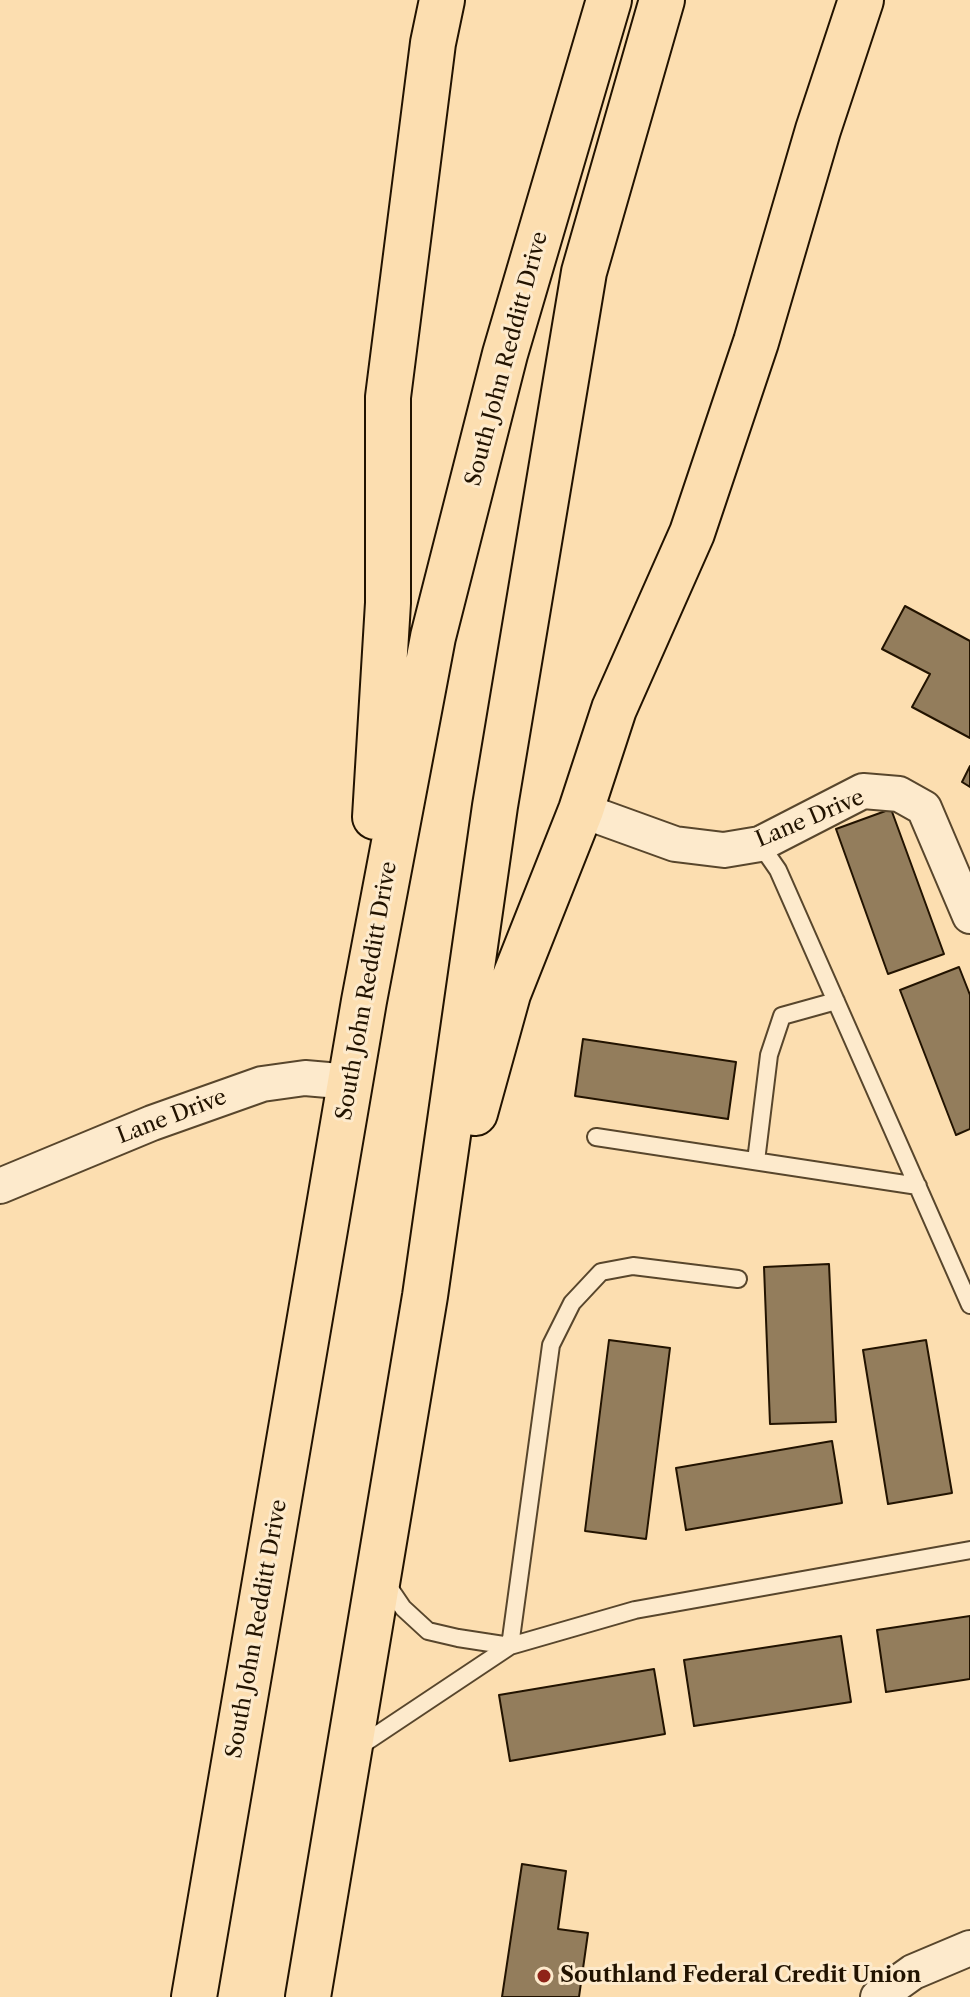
<!DOCTYPE html>
<style>
body{margin:0}
canvas{display:block;background:#fcdeb0}
</style>
<canvas width="970" height="1997"></canvas>
<script>
const ctx = document.querySelector('canvas').getContext('2d');
ctx.lineJoin = 'round';
function fill(path, color) { ctx.fillStyle = color; ctx.fill(path, 'evenodd'); }
const poly = rows => new Path2D(rows.map(r => 'M' + r).join(''));
function stroke(path, color, width, dash) { ctx.strokeStyle = color; ctx.lineWidth = width; ctx.lineCap = dash ? 'butt' : 'round'; ctx.setLineDash(dash || []); ctx.stroke(path); }
function write(font, color, halo, rows, align = 'center') {
  ctx.font = font + ' "Libre Caslon Text",serif'; ctx.lineWidth = 6; ctx.setLineDash([]); ctx.textBaseline = 'middle'; ctx.strokeStyle = halo; ctx.fillStyle = color; for (const [text, x, y, turn = 0] of rows) {
    ctx.save(); ctx.translate(x, y); ctx.rotate((+turn || 0) * Math.PI / 180); ctx.textAlign = isNaN(turn) ? turn : align; if (halo) ctx.strokeText(text, 0, 0); ctx.fillText(text, 0, 0); ctx.restore();
  }
}
const building = poly([
 [905,606,970,641,970,738,912,707,930,674,882,649,905,606],
 [970,766,970,787,962,782,970,766],
 [891,809,944,954,888,974,836,829,891,809],
 [959,967,970,995,970,1129,956,1135,900,990,959,967],
 [583,1039,736,1062,728,1119,575,1096,583,1039],
 [829,1264,836,1422,770,1424,764,1267,829,1264],
 [609,1340,670,1348,646,1539,585,1531,609,1340],
 [926,1340,952,1493,888,1504,863,1350,926,1340],
 [832,1441,842,1503,686,1530,676,1468,832,1441],
 [970,1616,970,1679,886,1692,877,1630,970,1616],
 [841,1636,851,1702,694,1726,684,1660,841,1636],
 [654,1669,665,1734,510,1761,499,1695,654,1669],
 [522,1864,566,1871,558,1929,588,1933,579,1997,502,1997,522,1864]
]);
fill(building, '#937d5c');
stroke(building, '#221300', 2);
const service = poly([
 [760,844,778,870,970,1305],
 [596,1137,918,1186],
 [756,1161,769,1055,782,1016,836,1001],
 [384,1580,403,1608,428,1631,458,1638,510,1646],
 [510,1646,551,1345,572,1303,601,1272,633,1266,738,1279],
 [357,1748,510,1646,635,1610,970,1550]
]);
const minor = poly([
 [581,810,675,844,724,850,760,844,863,791,899,794,924,808,970,916],
 [0,1186,152,1123,262,1084,305,1078,351,1082],
 [878,1997,913,1972,970,1948]
]);
const trunk = poly([
 [375,817,388,603,388,397,433,43,442,0],
 [475,1113,508,994,581,810,614,709,692,533,756,342,818,130,861,0],
 [194,1997,364,1001,433,637,505,354,609,0],
 [308,1997,425,1296,495,806,584,272,662,0]
]);
stroke(service, '#58462c', 20);
stroke(minor, '#58462c', 38);
stroke(trunk, '#221300', 48);
stroke(service, '#fdeacc', 16);
stroke(minor, '#fdeacc', 34);
stroke(trunk, '#fcdeb0', 44);
for (const [x, y, r, color] of [
 [544,1976,8,"#8f2418"]
]) { const dot = new Path2D(); dot.arc(x, y, r, 0, 2 * Math.PI); ctx.fillStyle = color; ctx.fill(dot); stroke(dot, '#fdeacc', 3); }
write('22px', '#221300', '#fdeacc', [
 ["South John Redditt Drive",507,359,-75],
 ["Lane Drive",810,819,-23],
 ["South John Redditt Drive",367,991,-80],
 ["Lane Drive",172,1117,-21],
 ["South John Redditt Drive",257,1629,-80]
]);
write('bold 22px', '#221300', '#fdeacc', [
 ["Southland Federal Credit Union",560,1976]
], 'left');
</script>
